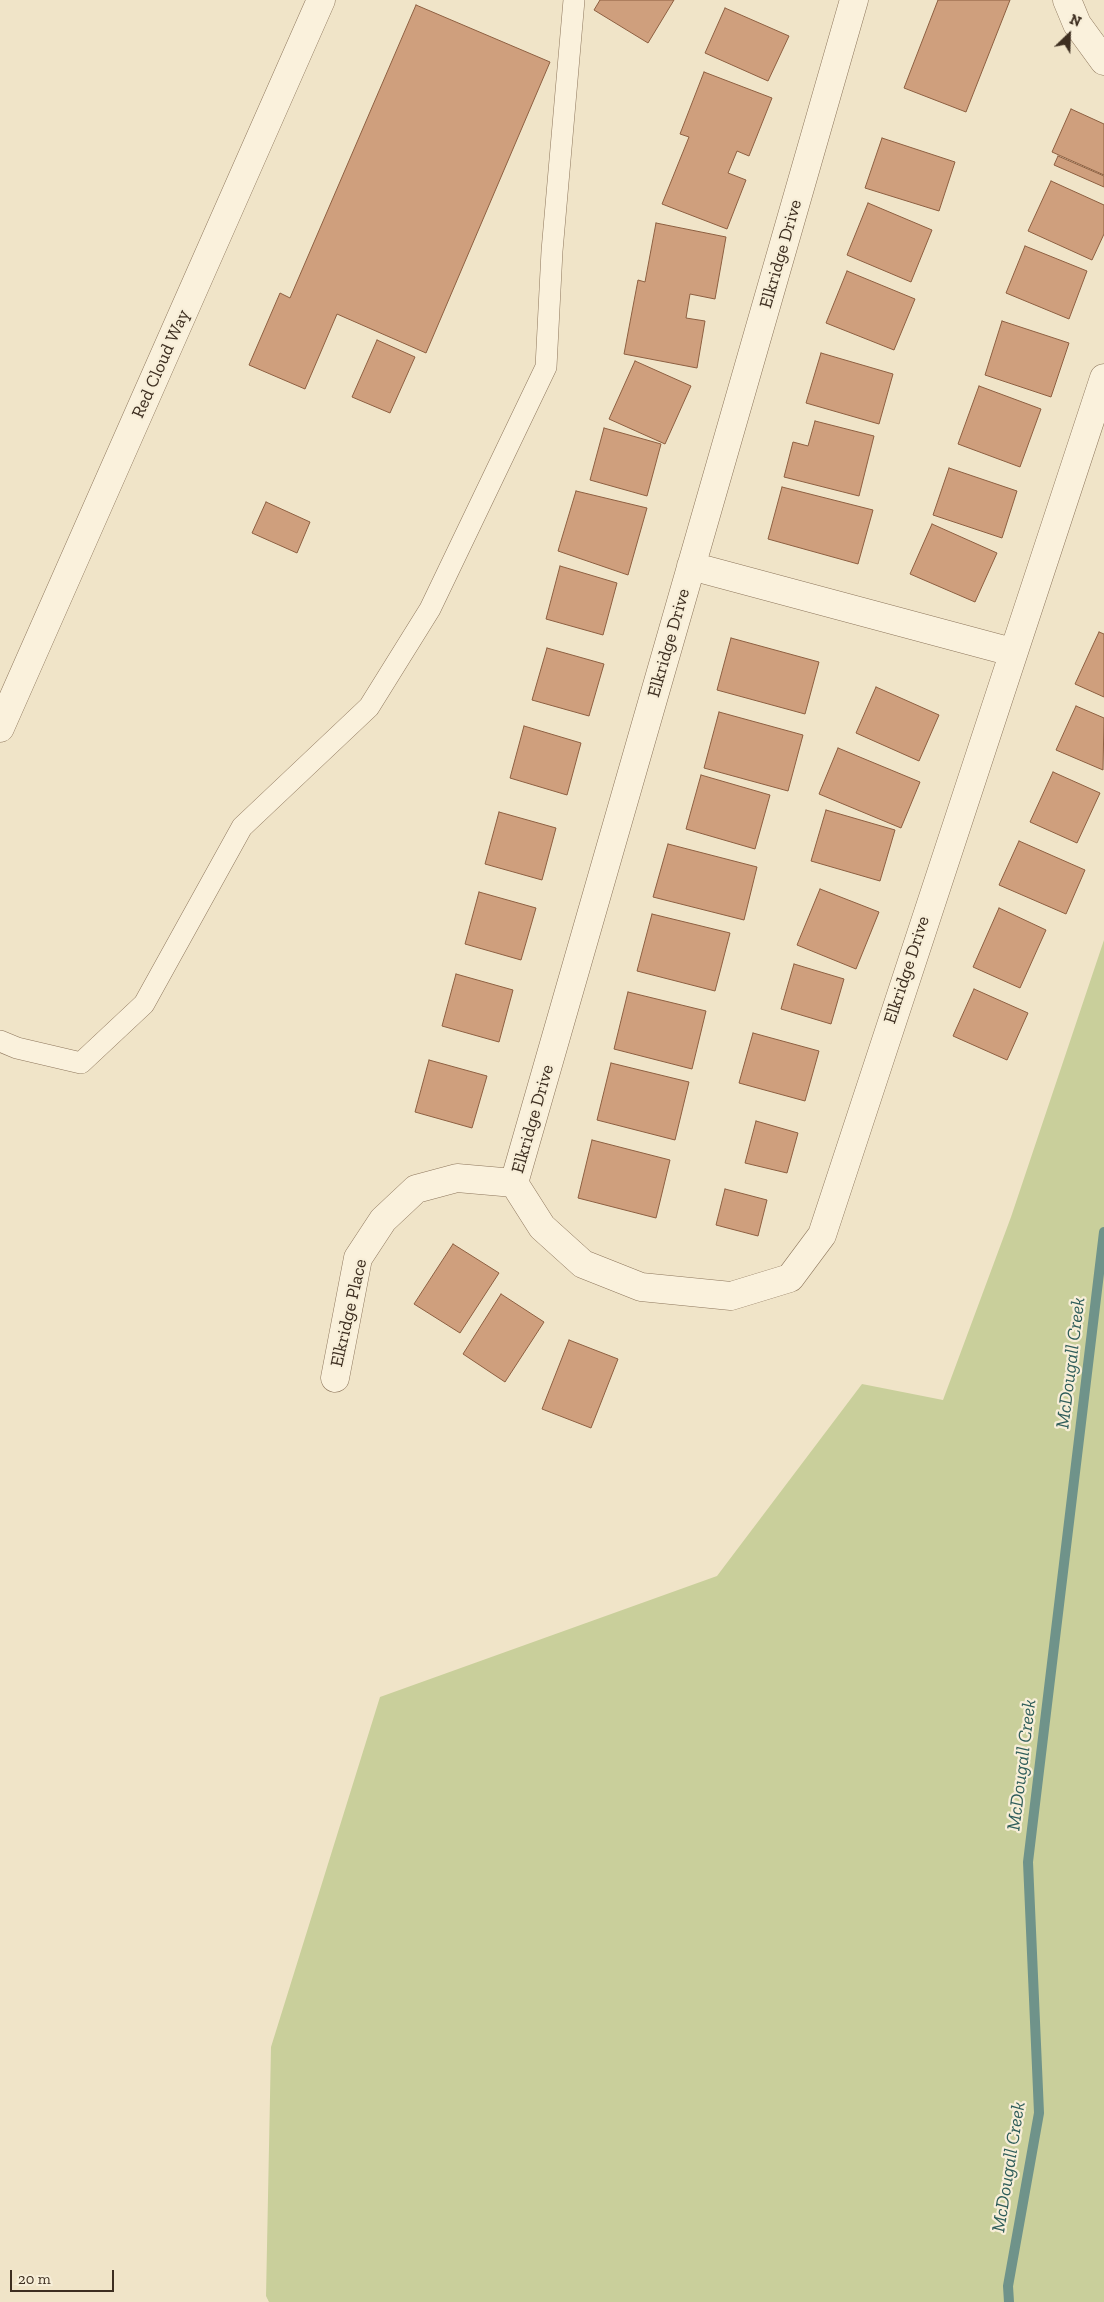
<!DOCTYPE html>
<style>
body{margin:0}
#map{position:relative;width:1104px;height:2302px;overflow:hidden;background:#f0e4c8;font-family:"Zilla Slab",serif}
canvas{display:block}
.north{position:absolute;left:1044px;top:10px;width:50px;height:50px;-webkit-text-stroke:4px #f7eed8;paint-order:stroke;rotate:24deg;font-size:14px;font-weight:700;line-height:20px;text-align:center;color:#3d2e20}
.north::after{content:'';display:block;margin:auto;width:18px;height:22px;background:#3d2e20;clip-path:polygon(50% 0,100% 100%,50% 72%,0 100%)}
.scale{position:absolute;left:10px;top:2270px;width:104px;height:22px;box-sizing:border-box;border:2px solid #3d2e20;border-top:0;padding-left:6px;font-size:15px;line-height:18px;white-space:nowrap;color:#3d2e20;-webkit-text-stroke:4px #f7eed8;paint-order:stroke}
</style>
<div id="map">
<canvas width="1104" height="2302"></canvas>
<div class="north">N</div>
<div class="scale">20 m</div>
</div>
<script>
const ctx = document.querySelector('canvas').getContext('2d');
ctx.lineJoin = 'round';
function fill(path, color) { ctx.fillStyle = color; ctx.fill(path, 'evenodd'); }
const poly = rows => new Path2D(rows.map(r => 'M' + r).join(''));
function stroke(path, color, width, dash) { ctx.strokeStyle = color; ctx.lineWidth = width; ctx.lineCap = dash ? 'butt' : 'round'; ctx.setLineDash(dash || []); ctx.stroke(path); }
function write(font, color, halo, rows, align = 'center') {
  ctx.font = font + ' "Zilla Slab",serif'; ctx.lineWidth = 4.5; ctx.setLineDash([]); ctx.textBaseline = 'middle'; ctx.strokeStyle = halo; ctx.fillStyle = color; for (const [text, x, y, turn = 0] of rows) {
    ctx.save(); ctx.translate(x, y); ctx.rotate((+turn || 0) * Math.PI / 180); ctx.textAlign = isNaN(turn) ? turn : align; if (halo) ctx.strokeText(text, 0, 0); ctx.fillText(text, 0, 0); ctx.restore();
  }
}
fill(poly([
 [1104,940,1104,2302,269,2302,266,2296,271,2047,380,1697,717,1576,862,1384,943,1400,1011,1217]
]), '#c9cf9b');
stroke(poly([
 [1009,2302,1008,2286,1039,2113,1028,1862,1104,1232]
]), '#6f938a', 10);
const building = poly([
 [600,0,674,0,648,43,594,10,600,0],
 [938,0,1010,0,966,112,904,88,938,0],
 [416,5,550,62,426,353,337,314,305,389,249,365,280,293,290,298,416,5],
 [725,8,789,36,768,81,705,53,725,8],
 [704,72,772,98,749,156,737,151,728,173,746,180,727,229,662,204,689,137,680,134,704,72],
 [1071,109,1104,124,1104,175,1052,152,1071,109],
 [882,138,955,162,939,211,865,188,882,138],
 [1058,156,1104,176,1104,187,1054,165,1058,156],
 [1051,181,1104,205,1104,234,1092,260,1028,231,1051,181],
 [868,203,932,230,911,282,847,255,868,203],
 [656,223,726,237,715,299,690,294,686,318,705,321,697,368,624,354,638,280,645,282,656,223],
 [1025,246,1087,271,1069,319,1006,293,1025,246],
 [847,271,915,299,894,350,826,323,847,271],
 [1002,321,1069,343,1051,397,985,375,1002,321],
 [377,340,415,357,390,413,352,397,377,340],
 [821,353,893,374,879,424,806,403,821,353],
 [635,361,691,386,665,444,609,419,635,361],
 [979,386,1041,409,1020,467,958,444,979,386],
 [815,421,874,436,859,496,784,477,793,442,808,446,815,421],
 [604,428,661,444,647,496,590,480,604,428],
 [949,468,1017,491,1002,538,933,515,949,468],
 [782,487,873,510,858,564,768,539,782,487],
 [576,491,647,508,628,575,558,551,576,491],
 [266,502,310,522,297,553,252,533,266,502],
 [932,524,997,553,975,602,910,574,932,524],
 [560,566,617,583,603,635,546,619,560,566],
 [1099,632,1104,634,1104,697,1075,684,1099,632],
 [731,638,819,662,805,714,717,690,731,638],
 [547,648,604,664,589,716,532,700,547,648],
 [876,687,939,715,919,761,856,733,876,687],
 [1076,706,1104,718,1103,770,1056,750,1076,706],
 [719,712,803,735,788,791,704,768,719,712],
 [524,726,581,743,567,795,510,778,524,726],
 [838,748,920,782,901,828,819,794,838,748],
 [1053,772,1100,793,1077,843,1030,822,1053,772],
 [701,775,770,795,755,849,686,829,701,775],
 [826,810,895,830,880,881,811,861,826,810],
 [499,812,556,828,542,880,485,864,499,812],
 [1019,841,1085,870,1066,914,999,885,1019,841],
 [668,844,757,867,744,920,653,897,668,844],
 [820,889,879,912,856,969,797,945,820,889],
 [479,892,536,908,521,960,465,944,479,892],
 [999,908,1046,930,1020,988,973,967,999,908],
 [652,914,730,933,715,991,637,971,652,914],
 [794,964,844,979,831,1024,781,1009,794,964],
 [456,974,513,990,499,1042,442,1026,456,974],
 [974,989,1028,1013,1007,1060,953,1036,974,989],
 [628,992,706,1011,692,1069,614,1049,628,992],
 [753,1033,819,1051,805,1101,739,1083,753,1033],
 [429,1060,487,1076,472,1128,415,1112,429,1060],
 [611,1063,689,1082,675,1140,597,1120,611,1063],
 [756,1121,798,1133,787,1173,745,1163,756,1121],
 [592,1140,670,1160,656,1218,578,1198,592,1140],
 [725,1189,767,1200,758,1236,716,1225,725,1189],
 [453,1244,499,1273,460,1333,414,1304,453,1244],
 [501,1294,544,1322,505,1382,463,1354,501,1294],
 [569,1340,618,1359,591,1428,542,1409,569,1340]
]);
fill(building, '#cf9f7d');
stroke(building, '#8d5f41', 1);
const lane = poly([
 [0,1041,17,1048,81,1063,144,1004,242,827,369,707,430,609,546,367,552,251,574,0]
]);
const street = poly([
 [854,0,514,1183,542,1227,583,1264,641,1287,731,1296,790,1278,822,1235,1104,378],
 [1067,0,1077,24,1104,61],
 [691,566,1012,652],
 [0,728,321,0],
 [335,1378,358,1258,383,1220,416,1189,457,1178,514,1183]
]);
stroke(lane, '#8d765c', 22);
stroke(street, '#8d765c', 29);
stroke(lane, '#faf1dc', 21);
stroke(street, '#faf1dc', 28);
write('18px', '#3d2e20', '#f7eed8', [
 ["Elkridge Drive",781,254,-74],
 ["Red Cloud Way",161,364,-66],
 ["Elkridge Drive",669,643,-74],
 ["Elkridge Drive",907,970,-72],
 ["Elkridge Drive",533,1119,-74],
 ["Elkridge Place",349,1313,-77]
]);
write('italic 19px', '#2f5d5a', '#f7eed8', [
 ["McDougall Creek",1071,1363,-83],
 ["McDougall Creek",1022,1765,-83],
 ["McDougall Creek",1009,2167,-81]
]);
</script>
